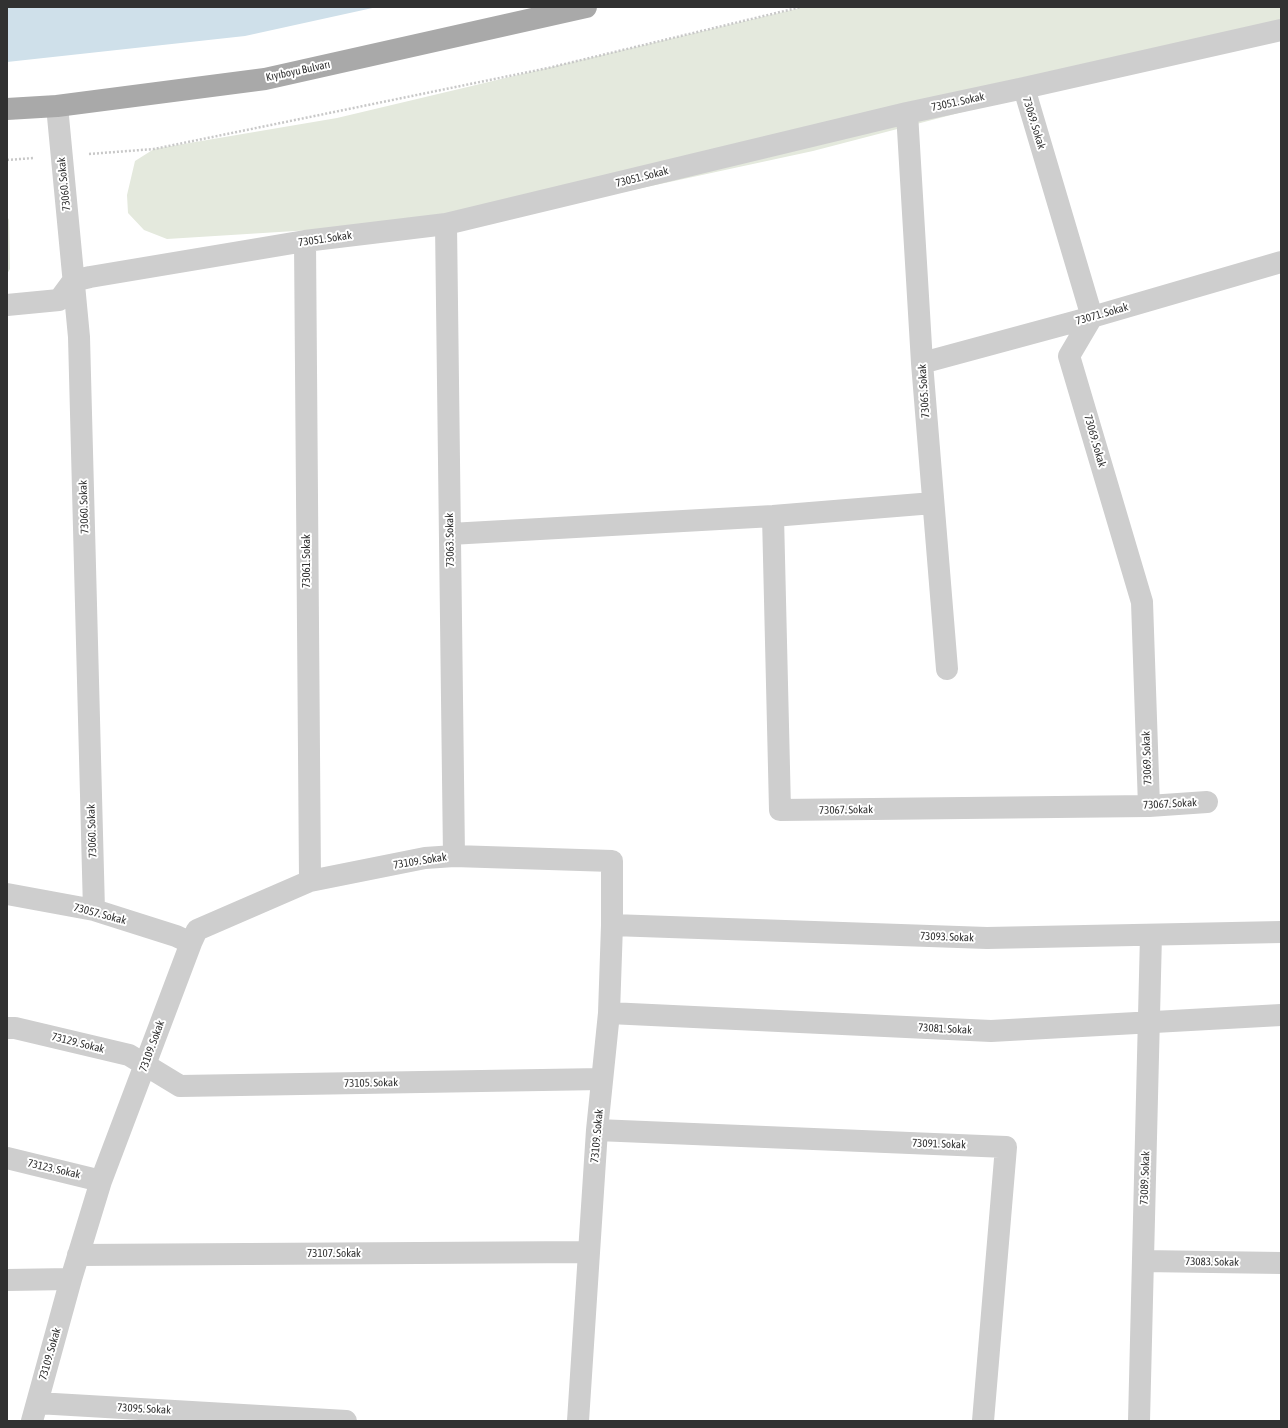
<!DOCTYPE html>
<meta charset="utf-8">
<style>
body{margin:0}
#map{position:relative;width:1288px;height:1428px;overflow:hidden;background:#fff;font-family:"Asap Condensed",sans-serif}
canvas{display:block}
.frame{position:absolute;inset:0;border:8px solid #313131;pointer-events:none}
</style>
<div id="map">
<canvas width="1288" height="1428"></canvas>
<div class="frame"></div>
</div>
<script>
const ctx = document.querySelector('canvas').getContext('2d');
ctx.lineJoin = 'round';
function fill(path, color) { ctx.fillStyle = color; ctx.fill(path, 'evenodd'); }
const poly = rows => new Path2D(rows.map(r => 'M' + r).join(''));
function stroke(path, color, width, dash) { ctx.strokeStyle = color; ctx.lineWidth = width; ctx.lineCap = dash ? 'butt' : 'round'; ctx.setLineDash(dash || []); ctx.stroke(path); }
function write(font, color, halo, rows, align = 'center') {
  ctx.font = font + ' "Asap Condensed",sans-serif'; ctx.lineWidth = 4; ctx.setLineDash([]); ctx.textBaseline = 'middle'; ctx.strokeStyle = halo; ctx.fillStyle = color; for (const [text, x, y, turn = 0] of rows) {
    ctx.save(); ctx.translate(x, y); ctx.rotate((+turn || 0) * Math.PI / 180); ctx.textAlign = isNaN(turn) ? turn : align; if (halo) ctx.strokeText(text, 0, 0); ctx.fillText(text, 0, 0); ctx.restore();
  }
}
fill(poly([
 [804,7,1281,7,1281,29,813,151,503,218,167,239,144,230,128,213,127,195,135,161,154,149,337,118],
 [7,216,9,220,10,269,7,274]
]), '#e4e9dd');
fill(poly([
 [7,7,377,7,245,36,7,62]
]), '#cfe0ea');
stroke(poly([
 [89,154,154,149,548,68,801,7],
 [7,160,34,158]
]), '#c8c8c8', 2.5, [2, 2]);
stroke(poly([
 [1024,88,1092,317,1069,356,1142,602,1149,806],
 [57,106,79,337,94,910],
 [907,113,922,363,947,669],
 [446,224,454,856],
 [305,241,310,881],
 [7,305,59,300,73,281,90,277,305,241,446,224,907,113,1024,88,1281,30],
 [922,363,1092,317,1281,262],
 [773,516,780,810,1149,806,1207,802],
 [450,534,773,516,933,503],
 [7,894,94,910,176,936,191,943],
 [612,925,987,938,1281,932],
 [609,1013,991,1031,1281,1015],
 [7,1028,15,1028,129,1055,180,1086,602,1079],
 [597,1130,1006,1147,983,1421],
 [7,1158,101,1181],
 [78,1255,589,1252],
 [1143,1261,1281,1263],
 [7,1280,71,1279],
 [37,1403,346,1421],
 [32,1421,71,1279,101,1181,191,943,197,930,310,881,425,858,454,856,612,861,612,925,609,1013,597,1130,578,1421],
 [1139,1421,1151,935]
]), '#cecece', 22);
stroke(poly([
 [7,109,57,106,265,79,586,7]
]), '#a9a9a9', 22);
write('11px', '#313131', '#fff', [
 ["Kıyıboyu Bulvarı",298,71,-12],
 ["73051. Sokak",958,102,-12],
 ["73069. Sokak",1034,123,73],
 ["73051. Sokak",642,177,-14],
 ["73060. Sokak",64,184,-96],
 ["73051. Sokak",325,239,-8],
 ["73071. Sokak",1102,314,-16],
 ["73065. Sokak",924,391,-94],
 ["73069. Sokak",1095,441,74],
 ["73060. Sokak",84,507,-92],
 ["73063. Sokak",450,540,-91],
 ["73061. Sokak",307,561,-90],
 ["73069. Sokak",1147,758,-92],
 ["73067. Sokak",1170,804,-3],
 ["73067. Sokak",846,810,-1],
 ["73060. Sokak",92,831,-92],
 ["73109. Sokak",420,861,-9],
 ["73057. Sokak",100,914,15],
 ["73093. Sokak",947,937,2],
 ["73081. Sokak",945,1029,3],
 ["73129. Sokak",78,1043,14],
 ["73109. Sokak",152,1046,-70],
 ["73105. Sokak",371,1083,-1],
 ["73109. Sokak",597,1136,-85],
 ["73091. Sokak",939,1144,2],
 ["73123. Sokak",54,1169,13],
 ["73089. Sokak",1145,1178,-88],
 ["73107. Sokak",334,1254],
 ["73083. Sokak",1212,1262,1],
 ["73109. Sokak",50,1354,-74],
 ["73095. Sokak",144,1409,3]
]);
</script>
